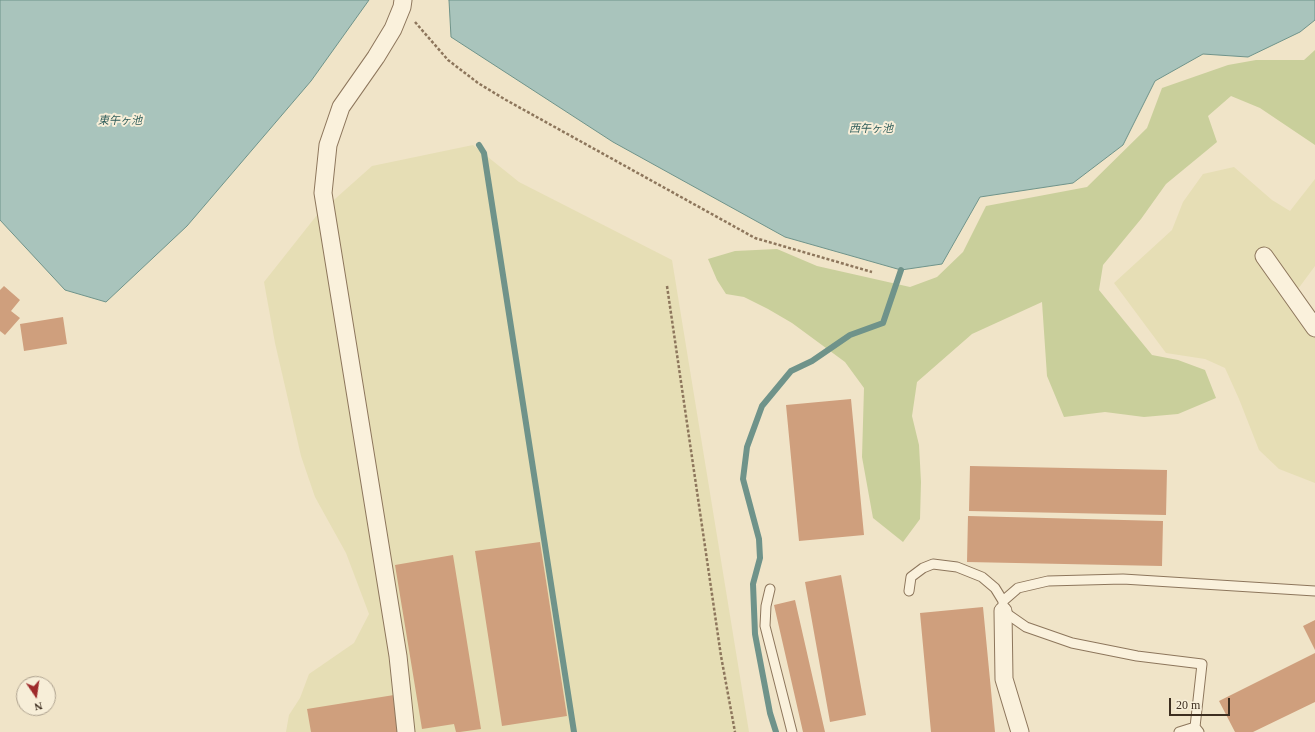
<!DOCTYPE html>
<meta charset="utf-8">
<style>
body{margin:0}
#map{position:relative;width:1315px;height:732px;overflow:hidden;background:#f0e4c8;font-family:Georgia,serif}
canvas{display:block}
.north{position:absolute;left:16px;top:676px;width:40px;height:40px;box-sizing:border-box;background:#f7eed8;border:1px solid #ada18e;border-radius:50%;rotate:167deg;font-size:11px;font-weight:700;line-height:16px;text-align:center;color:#3d2e20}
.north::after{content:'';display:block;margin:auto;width:14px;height:18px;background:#9e2a2b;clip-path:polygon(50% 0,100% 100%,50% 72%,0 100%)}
.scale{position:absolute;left:1169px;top:698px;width:61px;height:18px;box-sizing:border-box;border:2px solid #3d2e20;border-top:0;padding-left:5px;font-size:12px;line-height:14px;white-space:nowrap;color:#3d2e20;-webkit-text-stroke:3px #f7eed8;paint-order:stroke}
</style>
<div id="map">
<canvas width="1315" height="732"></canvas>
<div class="north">N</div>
<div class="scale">20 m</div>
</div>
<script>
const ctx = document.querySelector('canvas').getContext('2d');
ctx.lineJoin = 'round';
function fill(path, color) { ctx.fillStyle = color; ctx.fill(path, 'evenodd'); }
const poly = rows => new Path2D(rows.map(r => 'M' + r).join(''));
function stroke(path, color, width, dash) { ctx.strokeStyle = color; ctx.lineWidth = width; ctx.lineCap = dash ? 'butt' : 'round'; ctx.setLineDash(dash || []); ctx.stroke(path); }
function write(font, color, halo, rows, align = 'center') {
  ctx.font = font + ' Georgia,"Noto Sans JP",serif'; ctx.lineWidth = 4; ctx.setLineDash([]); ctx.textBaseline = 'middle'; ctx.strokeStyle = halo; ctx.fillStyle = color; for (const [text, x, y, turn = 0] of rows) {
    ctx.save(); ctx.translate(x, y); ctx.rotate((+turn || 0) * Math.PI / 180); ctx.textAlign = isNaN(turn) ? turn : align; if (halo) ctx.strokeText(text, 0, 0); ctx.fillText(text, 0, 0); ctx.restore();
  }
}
fill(poly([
 [473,145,519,182,672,260,749,732,286,732,289,715,300,698,309,674,354,643,369,614,346,553,315,497,301,456,275,343,264,282,317,215,372,166],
 [1234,167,1272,200,1290,211,1315,179,1315,266,1298,289,1315,318,1315,483,1279,469,1259,450,1239,399,1225,368,1205,359,1166,353,1114,283,1172,230,1183,202,1203,174]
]), '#e6deb5');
fill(poly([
 [1315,50,1315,145,1260,108,1231,96,1208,116,1217,142,1166,184,1141,219,1103,265,1099,290,1152,355,1178,360,1205,370,1216,398,1178,414,1144,417,1105,412,1064,417,1047,376,1042,302,972,334,917,382,912,416,919,445,921,482,920,519,903,542,873,518,862,457,864,388,845,362,792,323,768,309,744,297,726,294,717,280,708,259,735,251,777,249,817,266,910,287,937,277,963,252,986,206,1087,187,1147,128,1162,88,1228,65,1256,60,1304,60]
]), '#c9cf9b');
const water = poly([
 [0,0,369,0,311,81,187,226,106,302,65,290,0,220,0,0],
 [449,0,1315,0,1315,20,1300,32,1248,57,1203,54,1155,81,1123,145,1073,183,980,197,942,264,901,270,785,237,613,142,451,37,449,0]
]);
fill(water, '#a9c4bc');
stroke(water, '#6f938a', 1);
stroke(poly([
 [479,145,484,153,574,732],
 [776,732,770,713,755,634,753,584,760,558,759,539,743,479,747,447,762,406,791,371,812,361,850,335,883,323,901,270]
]), '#6f938a', 6);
fill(poly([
 [4,286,20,300,11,311,20,318,5,335,0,331,0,290],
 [63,317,67,344,24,351,20,324],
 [851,399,864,535,799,541,786,405],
 [970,466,1167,470,1166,515,969,511],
 [968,516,1163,521,1162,566,967,562],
 [540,542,567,716,502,726,475,551],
 [453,555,481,729,460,732,456,732,454,724,422,729,395,565],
 [841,575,866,715,830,722,805,582],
 [795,600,825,732,803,732,774,605],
 [983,607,995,732,931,732,920,613],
 [1315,620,1315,650,1303,626],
 [1315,653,1315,702,1253,732,1235,732,1219,701],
 [394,695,400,732,311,732,307,709]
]), '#cf9f7d');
const lane = poly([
 [770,589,766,606,765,626,792,732],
 [909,591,911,577,923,568,933,564,957,567,982,577,995,588,1003,601],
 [1179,732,1195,727],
 [1199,732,1195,727,1202,664,1137,656,1072,643,1026,627,1003,611,1003,601,1018,588,1048,581,1123,579,1315,591]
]);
const street = poly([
 [403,0,402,7,393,29,376,57,341,107,328,145,323,193,398,656,406,732],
 [1264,256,1315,328],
 [1003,611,1004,679,1020,732]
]);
stroke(lane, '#8d765c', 11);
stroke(street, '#8d765c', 19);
stroke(poly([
 [415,22,448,60,478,83,506,100,755,238,872,272],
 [667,286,721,656,735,732]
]), '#8d765c', 2.5, [3, 2]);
stroke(lane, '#faf1dc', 9);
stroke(street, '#faf1dc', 17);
write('italic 11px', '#2f5d5a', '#f7eed8', [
 ["東午ヶ池",120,120],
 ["西午ヶ池",871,128]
]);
</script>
